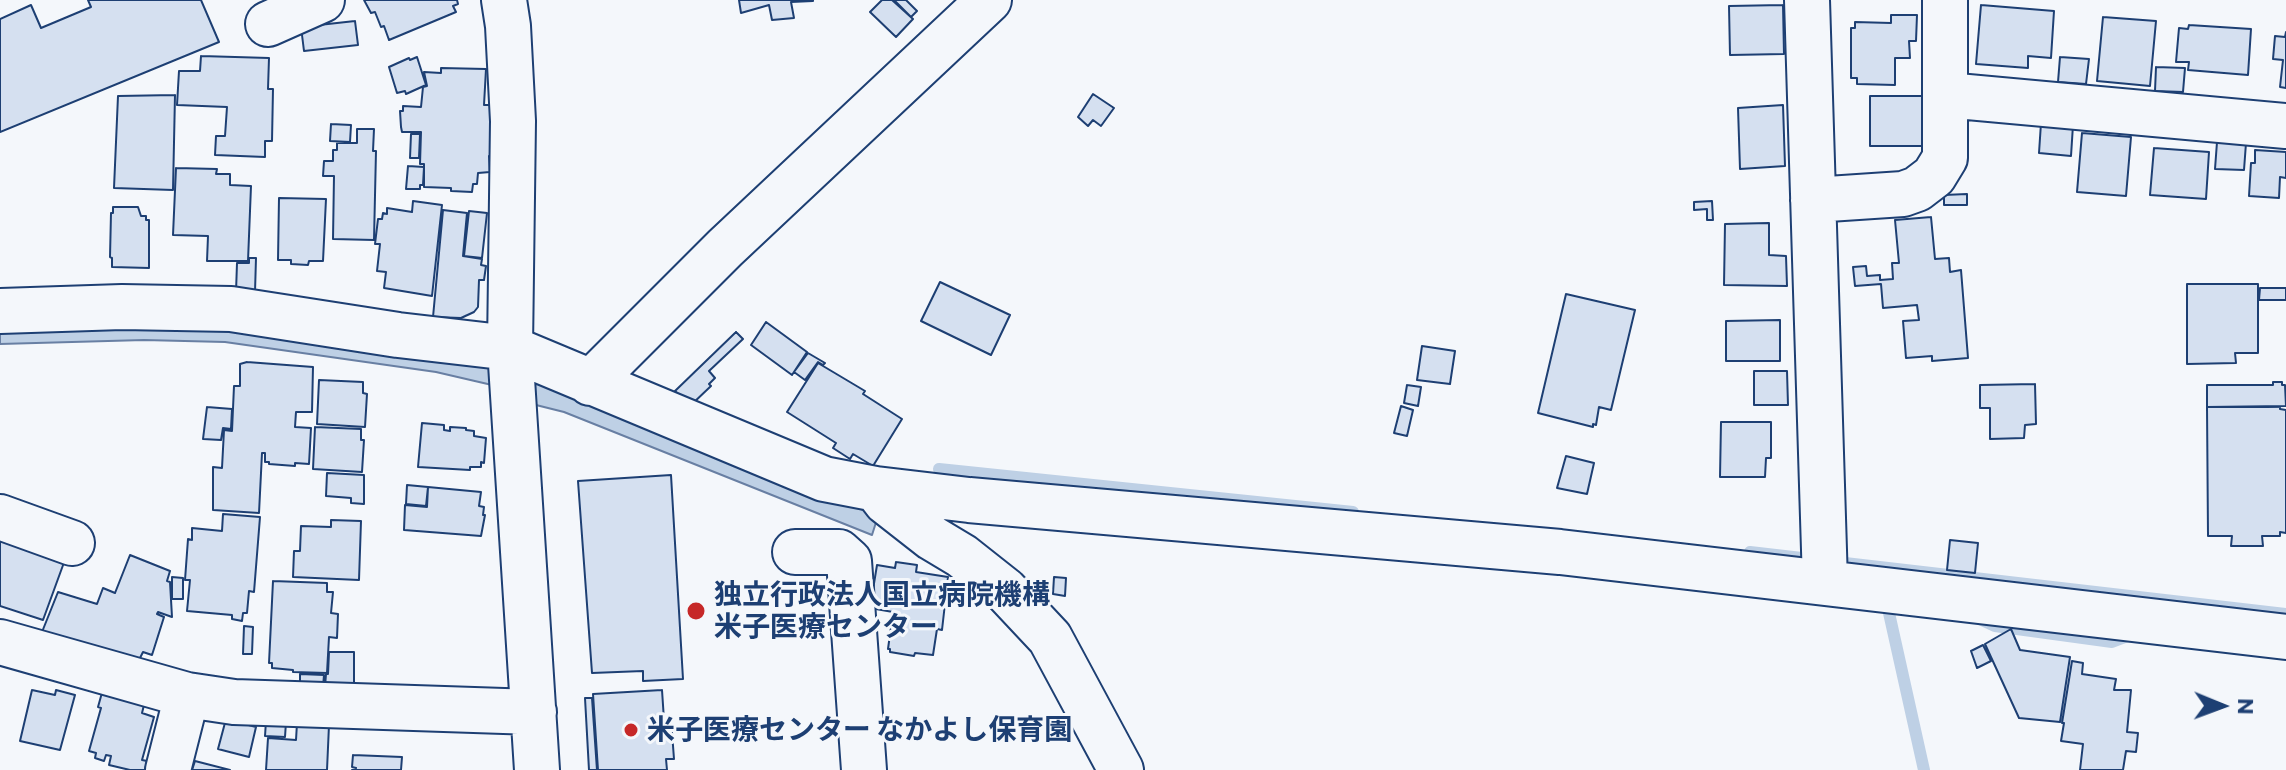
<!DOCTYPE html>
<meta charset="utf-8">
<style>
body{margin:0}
#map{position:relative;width:2286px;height:770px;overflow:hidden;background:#f4f7fb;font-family:Commissioner,sans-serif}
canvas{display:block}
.north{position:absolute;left:2182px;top:666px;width:80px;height:80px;-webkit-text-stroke:6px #f4f7fb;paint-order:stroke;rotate:91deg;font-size:22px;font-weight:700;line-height:32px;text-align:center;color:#1d3f73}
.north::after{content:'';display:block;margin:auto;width:28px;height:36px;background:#1d3f73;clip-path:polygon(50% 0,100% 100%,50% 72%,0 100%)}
</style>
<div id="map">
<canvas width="2286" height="770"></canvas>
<div class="north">N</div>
</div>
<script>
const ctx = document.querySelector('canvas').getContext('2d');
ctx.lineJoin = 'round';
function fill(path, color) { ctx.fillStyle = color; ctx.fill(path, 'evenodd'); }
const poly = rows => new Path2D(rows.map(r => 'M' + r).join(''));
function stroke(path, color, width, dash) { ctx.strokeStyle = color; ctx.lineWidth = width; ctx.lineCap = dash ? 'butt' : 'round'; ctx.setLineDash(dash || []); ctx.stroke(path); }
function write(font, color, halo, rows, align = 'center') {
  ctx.font = font + ' Commissioner,"Noto Sans JP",sans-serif'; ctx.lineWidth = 6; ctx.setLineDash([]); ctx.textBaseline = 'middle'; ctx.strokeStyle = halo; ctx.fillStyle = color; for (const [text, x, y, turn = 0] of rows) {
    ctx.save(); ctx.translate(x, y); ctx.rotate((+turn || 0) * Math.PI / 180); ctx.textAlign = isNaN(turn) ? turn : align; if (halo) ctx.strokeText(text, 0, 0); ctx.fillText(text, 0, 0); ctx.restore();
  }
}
const water = poly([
 [232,325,454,359,545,381,878,516,872,535,564,412,532,404,492,385,436,372,225,342,144,340,0,344,0,327,232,325]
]);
fill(water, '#bed0e5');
stroke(water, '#687fa3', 2);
stroke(poly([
 [939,469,1353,512],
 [1750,552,2286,614],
 [1889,613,1924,770],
 [1980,619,1995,626,2112,642,2133,634]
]), '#bed0e5', 12);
const building = poly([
 [88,0,201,0,219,42,0,132,0,19,31,5,41,28,91,7,88,0],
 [364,0,457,0,458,4,453,6,456,12,389,40,384,26,381,27,375,12,371,13,364,0],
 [739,0,813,0,813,1,791,2,794,18,772,20,769,5,741,13,739,0],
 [882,0,892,0,913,19,896,37,870,12,882,0],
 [894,0,906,0,917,11,911,17,894,0],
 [1783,5,1784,54,1730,55,1729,6,1783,5],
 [1981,5,2054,11,2051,58,2028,56,2028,68,1976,64,1981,5],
 [1891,15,1917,15,1916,41,1909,41,1910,58,1895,58,1895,85,1857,84,1857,78,1851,78,1851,28,1855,28,1855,22,1891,23,1891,15],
 [2103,17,2156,21,2150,86,2097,81,2103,17],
 [355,21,358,45,304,51,301,27,355,21],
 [2189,25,2251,29,2248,75,2188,70,2189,62,2176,62,2179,28,2188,29,2189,25],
 [2286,32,2286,88,2280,87,2283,60,2273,59,2275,36,2285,37,2286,32],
 [201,56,269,58,268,89,273,89,272,141,265,141,265,157,215,155,216,136,225,136,227,107,177,105,179,71,200,71,201,56],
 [417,57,426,85,406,94,405,91,397,93,389,67,409,58,410,60,417,57],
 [2060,57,2089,59,2086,84,2058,82,2060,57],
 [2156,67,2185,68,2183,92,2155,91,2156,67],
 [441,68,486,69,484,105,491,105,492,156,489,156,490,172,478,173,477,184,473,184,472,192,451,191,451,188,424,187,424,164,420,164,421,132,402,132,401,127,400,111,403,111,403,106,421,107,423,87,427,86,424,72,441,73,441,68],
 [1093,94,1114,108,1101,126,1093,120,1088,126,1078,117,1093,94],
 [175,95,173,190,114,188,118,96,175,95],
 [1870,96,1923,96,1922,146,1870,146,1870,96],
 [1783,105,1785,166,1740,169,1738,108,1783,105],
 [2041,123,2073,125,2071,156,2039,153,2041,123],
 [331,124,351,125,350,142,330,141,331,124],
 [357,129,374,129,373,151,376,151,374,240,333,239,334,176,323,176,324,161,333,161,333,150,337,150,337,143,357,143,357,129],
 [2082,133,2131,137,2126,196,2077,192,2082,133],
 [411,134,420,134,419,158,410,158,411,134],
 [2217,142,2246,143,2244,170,2215,169,2217,142],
 [2154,148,2209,152,2206,199,2150,195,2154,148],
 [2255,150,2286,152,2286,178,2280,177,2279,198,2249,196,2251,163,2255,163,2255,150],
 [408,166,424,167,423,185,420,185,420,189,406,189,408,166],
 [176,168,217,169,216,174,230,174,230,185,251,186,248,261,207,261,208,236,173,235,176,168],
 [1967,194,1967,205,1944,205,1944,195,1967,194],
 [279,198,326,199,323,261,309,261,308,265,291,264,291,260,278,260,279,198],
 [413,201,442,205,432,296,384,288,386,272,377,271,380,244,375,244,378,219,382,219,383,213,387,214,387,208,412,212,413,201],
 [1712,201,1713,220,1707,220,1707,209,1694,210,1694,202,1712,201],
 [113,207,138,207,141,216,146,216,146,220,149,220,149,268,112,267,112,258,110,257,111,213,113,213,113,207],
 [443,210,467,213,463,256,482,259,481,265,486,266,484,280,479,280,478,307,474,312,461,318,433,317,443,210],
 [469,211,487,213,482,258,464,256,469,211],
 [1931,217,1935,259,1949,258,1950,272,1961,270,1968,358,1932,361,1932,356,1906,358,1903,321,1919,320,1917,305,1883,308,1881,284,1855,286,1853,267,1866,266,1867,276,1880,275,1880,280,1893,279,1892,263,1899,263,1895,220,1931,217],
 [1769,223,1769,255,1786,256,1787,286,1724,285,1725,224,1769,223],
 [249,258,256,258,255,292,236,292,237,263,249,263,249,258],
 [940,282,1010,315,991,355,921,321,940,282],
 [2187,284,2258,284,2258,353,2235,353,2236,363,2187,364,2187,284],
 [2260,288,2286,288,2286,300,2259,300,2260,288],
 [1566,294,1635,310,1611,410,1599,407,1596,425,1593,424,1593,427,1538,413,1566,294],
 [1780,320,1780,361,1726,361,1726,321,1780,320],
 [766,322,807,352,792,375,751,345,766,322],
 [736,332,743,339,709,371,715,378,709,384,711,386,690,406,675,391,736,332],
 [1422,346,1455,351,1450,384,1417,380,1422,346],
 [808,353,825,363,823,365,818,362,805,380,794,372,808,353],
 [247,362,313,367,312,412,296,412,295,427,311,428,309,464,295,463,295,466,269,464,269,462,265,462,265,453,262,453,259,513,213,510,213,467,222,468,224,430,232,431,234,386,240,386,240,364,247,362],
 [818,363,865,391,863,394,902,419,873,466,853,454,850,459,833,448,836,443,787,412,818,363],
 [1754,371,1787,371,1788,405,1754,405,1754,371],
 [319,380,363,382,363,393,367,394,365,427,317,424,319,380],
 [2273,382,2282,382,2282,385,2285,385,2286,406,2207,407,2207,385,2273,385,2273,382],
 [2035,384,2036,424,2025,425,2024,438,1990,439,1990,408,1980,408,1980,385,2035,384],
 [1407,385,1421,387,1418,406,1404,403,1407,385],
 [1401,406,1413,410,1407,436,1394,433,1401,406],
 [207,407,232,409,231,429,223,428,221,440,203,439,207,407],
 [2207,407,2280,407,2280,409,2286,410,2286,533,2280,532,2280,536,2262,536,2263,546,2231,546,2232,536,2208,536,2207,407],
 [1721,422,1771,422,1771,458,1766,458,1765,477,1720,477,1721,422],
 [422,423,444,425,444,430,450,431,450,427,466,428,466,430,474,431,474,436,486,438,484,463,481,462,481,467,470,467,470,470,418,467,422,423],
 [315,427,361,429,361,440,364,440,362,472,313,469,315,427],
 [1566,456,1594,463,1587,494,1557,488,1566,456],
 [327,473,364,475,364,504,351,503,351,498,326,496,327,473],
 [671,475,683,679,643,681,643,671,592,673,578,481,671,475],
 [407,485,428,487,426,506,406,504,407,485],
 [428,487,481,492,479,506,484,507,483,515,485,515,481,536,404,530,405,505,427,507,428,487],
 [223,514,260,517,254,592,249,591,247,613,243,613,242,621,232,619,232,615,187,611,190,580,185,580,188,539,192,540,192,528,222,531,223,514],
 [331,520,361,521,359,580,293,577,294,551,300,551,301,526,331,527,331,520],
 [0,531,66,557,43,620,0,606,0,531],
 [1950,540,1978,543,1975,573,1947,570,1950,540],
 [130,555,170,571,167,581,170,582,172,617,158,612,157,614,164,617,152,655,143,652,139,660,42,632,58,592,97,604,103,588,115,593,130,555],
 [896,562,917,565,916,572,948,577,942,630,937,629,933,655,915,653,914,656,890,652,890,649,888,649,893,612,870,608,877,565,895,568,896,562],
 [172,577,183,578,183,599,172,599,172,577],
 [1054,577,1066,578,1065,596,1053,594,1054,577],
 [273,581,327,583,327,592,333,592,331,613,338,614,337,638,329,637,327,673,293,672,293,670,272,668,272,663,269,663,273,581],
 [244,626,253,627,252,654,243,654,244,626],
 [2011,629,2020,650,2070,657,2060,722,2019,718,1985,644,2011,629],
 [1983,645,1991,661,1977,668,1971,651,1983,645],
 [329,652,354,652,354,689,325,687,326,674,328,674,329,652],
 [2072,661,2083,663,2082,674,2116,679,2114,690,2131,690,2127,732,2138,733,2136,752,2126,751,2123,770,2080,770,2083,744,2061,741,2064,723,2062,723,2072,661],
 [300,674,324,675,323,687,300,686,300,674],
 [103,689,145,701,142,713,154,717,142,760,147,761,145,770,130,770,109,765,111,756,106,755,104,761,95,758,96,753,89,751,101,708,98,707,103,689],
 [32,690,55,695,56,690,75,695,60,750,20,741,32,690],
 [662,690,664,720,671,719,674,759,666,759,667,770,598,770,593,694,662,690],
 [585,698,592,698,597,770,589,770,585,698],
 [226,719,256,727,249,757,218,749,226,719],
 [266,721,286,722,285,737,265,736,266,721],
 [297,723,329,725,327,770,266,770,268,738,296,740,297,723],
 [353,755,402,757,401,770,352,770,355,770,356,768,352,767,353,755],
 [195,761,230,770,192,770,195,761]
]);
fill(building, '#d5e0f0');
stroke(building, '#1d3f73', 2);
const minor = poly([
 [504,0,508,26,513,121,510,348,537,770],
 [1807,0,1825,582],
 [268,24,322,0],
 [1946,95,2286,126],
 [1813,200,1903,194,1917,189,1934,176,1945,158,1945,0],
 [0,311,122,307,231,309,398,335,510,348,824,479,876,489,969,500,1560,552,2286,637],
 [590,383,725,248,989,0],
 [876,489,886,502,932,538,962,556,1005,590,1050,638,1121,770],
 [0,517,72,543],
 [795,552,839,552,849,561,864,770],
 [0,642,187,695,234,702,534,712],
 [168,770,187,695]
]);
stroke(minor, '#1d3f73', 48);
stroke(minor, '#f4f7fb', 44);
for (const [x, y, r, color] of [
 [696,611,10,"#c62828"],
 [631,730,8,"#c62828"]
]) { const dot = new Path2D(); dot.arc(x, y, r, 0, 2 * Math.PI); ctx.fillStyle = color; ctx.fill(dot); stroke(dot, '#f4f7fb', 3); }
write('bold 28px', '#1d3f73', '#f4f7fb', [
 ["独立行政法人国立病院機構",714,595],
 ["米子医療センター",714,627],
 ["米子医療センター なかよし保育園",647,730]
], 'left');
</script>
